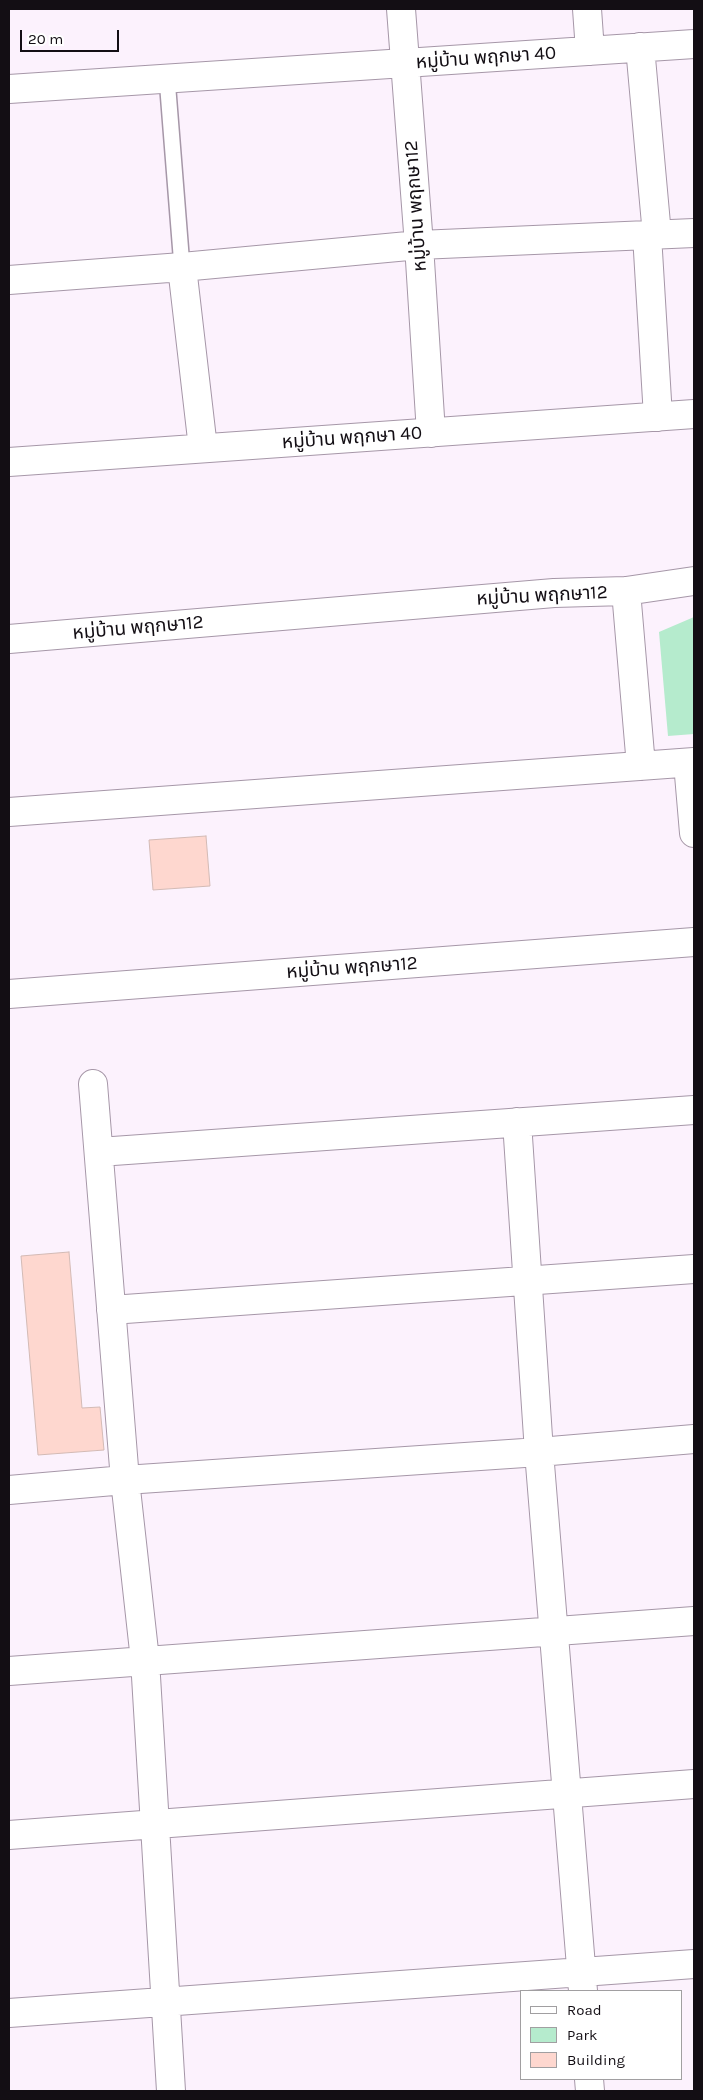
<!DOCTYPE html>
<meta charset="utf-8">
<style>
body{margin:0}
#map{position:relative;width:703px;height:2100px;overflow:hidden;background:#fcf2fd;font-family:Karla,sans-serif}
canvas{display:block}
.frame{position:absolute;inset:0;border:10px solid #130e14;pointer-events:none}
.legend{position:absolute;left:520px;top:1990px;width:162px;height:90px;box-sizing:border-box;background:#fff;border:1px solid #a19fa1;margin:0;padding:6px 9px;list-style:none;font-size:15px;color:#130e14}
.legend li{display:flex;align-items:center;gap:10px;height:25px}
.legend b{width:25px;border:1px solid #a19fa1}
.scale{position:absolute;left:20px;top:30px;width:99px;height:22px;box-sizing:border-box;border:2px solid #130e14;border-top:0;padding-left:6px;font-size:15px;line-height:18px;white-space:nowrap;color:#130e14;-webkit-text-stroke:4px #fff;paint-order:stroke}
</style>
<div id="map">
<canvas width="703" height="2100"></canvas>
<div class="frame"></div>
<ul class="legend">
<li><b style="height:6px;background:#fff"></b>Road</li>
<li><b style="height:14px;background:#b5ebcd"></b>Park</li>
<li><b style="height:14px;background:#fed7cf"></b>Building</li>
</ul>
<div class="scale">20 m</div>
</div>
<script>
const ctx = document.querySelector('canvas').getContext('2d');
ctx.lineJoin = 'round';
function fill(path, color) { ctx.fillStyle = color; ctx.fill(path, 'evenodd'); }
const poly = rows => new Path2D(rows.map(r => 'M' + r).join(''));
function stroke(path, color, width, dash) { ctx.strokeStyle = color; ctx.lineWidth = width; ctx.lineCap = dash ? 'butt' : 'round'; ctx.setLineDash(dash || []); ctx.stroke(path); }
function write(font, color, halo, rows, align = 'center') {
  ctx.font = font + ' Karla,"Noto Sans Thai",sans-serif'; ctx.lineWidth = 4; ctx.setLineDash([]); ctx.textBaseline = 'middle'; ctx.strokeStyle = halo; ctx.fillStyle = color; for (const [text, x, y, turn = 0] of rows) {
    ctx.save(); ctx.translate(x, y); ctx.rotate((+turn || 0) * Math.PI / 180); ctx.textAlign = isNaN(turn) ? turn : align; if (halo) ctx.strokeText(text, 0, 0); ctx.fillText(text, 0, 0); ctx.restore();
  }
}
fill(poly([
 [694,617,694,734,668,736,659,632]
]), '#b5ebcd');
const building = poly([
 [206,836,210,886,153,890,149,840,206,836],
 [69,1252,82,1408,100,1407,104,1450,38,1455,21,1256,69,1252]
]);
fill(building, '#fed7cf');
stroke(building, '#d3bab5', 1);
const lane = poly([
 [167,78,182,267]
]);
const street = poly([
 [401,9,419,245,431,433],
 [587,9,590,51],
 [640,47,657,235],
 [9,89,694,44],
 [647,235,658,417],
 [182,267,203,448],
 [9,280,182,267,419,245,694,233],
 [9,462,694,414],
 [626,591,641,766],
 [9,639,554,593,626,591,694,581],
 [688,763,694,833],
 [9,812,694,762],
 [9,994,694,942],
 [93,1084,125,1480,145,1660,171,2091],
 [517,1122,539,1452,583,1991],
 [99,1152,694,1110],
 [111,1310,694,1269],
 [9,1490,125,1480,539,1452,694,1439],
 [9,1671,694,1621],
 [9,1835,694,1784],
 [9,2013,694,1964],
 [589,2079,590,2091]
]);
stroke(lane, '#a697a8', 18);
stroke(street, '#a697a8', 30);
stroke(lane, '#fff', 15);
stroke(street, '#fff', 28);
write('19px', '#130e14', '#fff', [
 ["หมู่บ้าน พฤกษา 40",486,58,-4],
 ["หมู่บ้าน พฤกษา12",416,206,-94],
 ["หมู่บ้าน พฤกษา 40",352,438,-4],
 ["หมู่บ้าน พฤกษา12",542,596,-3],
 ["หมู่บ้าน พฤกษา12",138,628,-5],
 ["หมู่บ้าน พฤกษา12",352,968,-4]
]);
</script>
